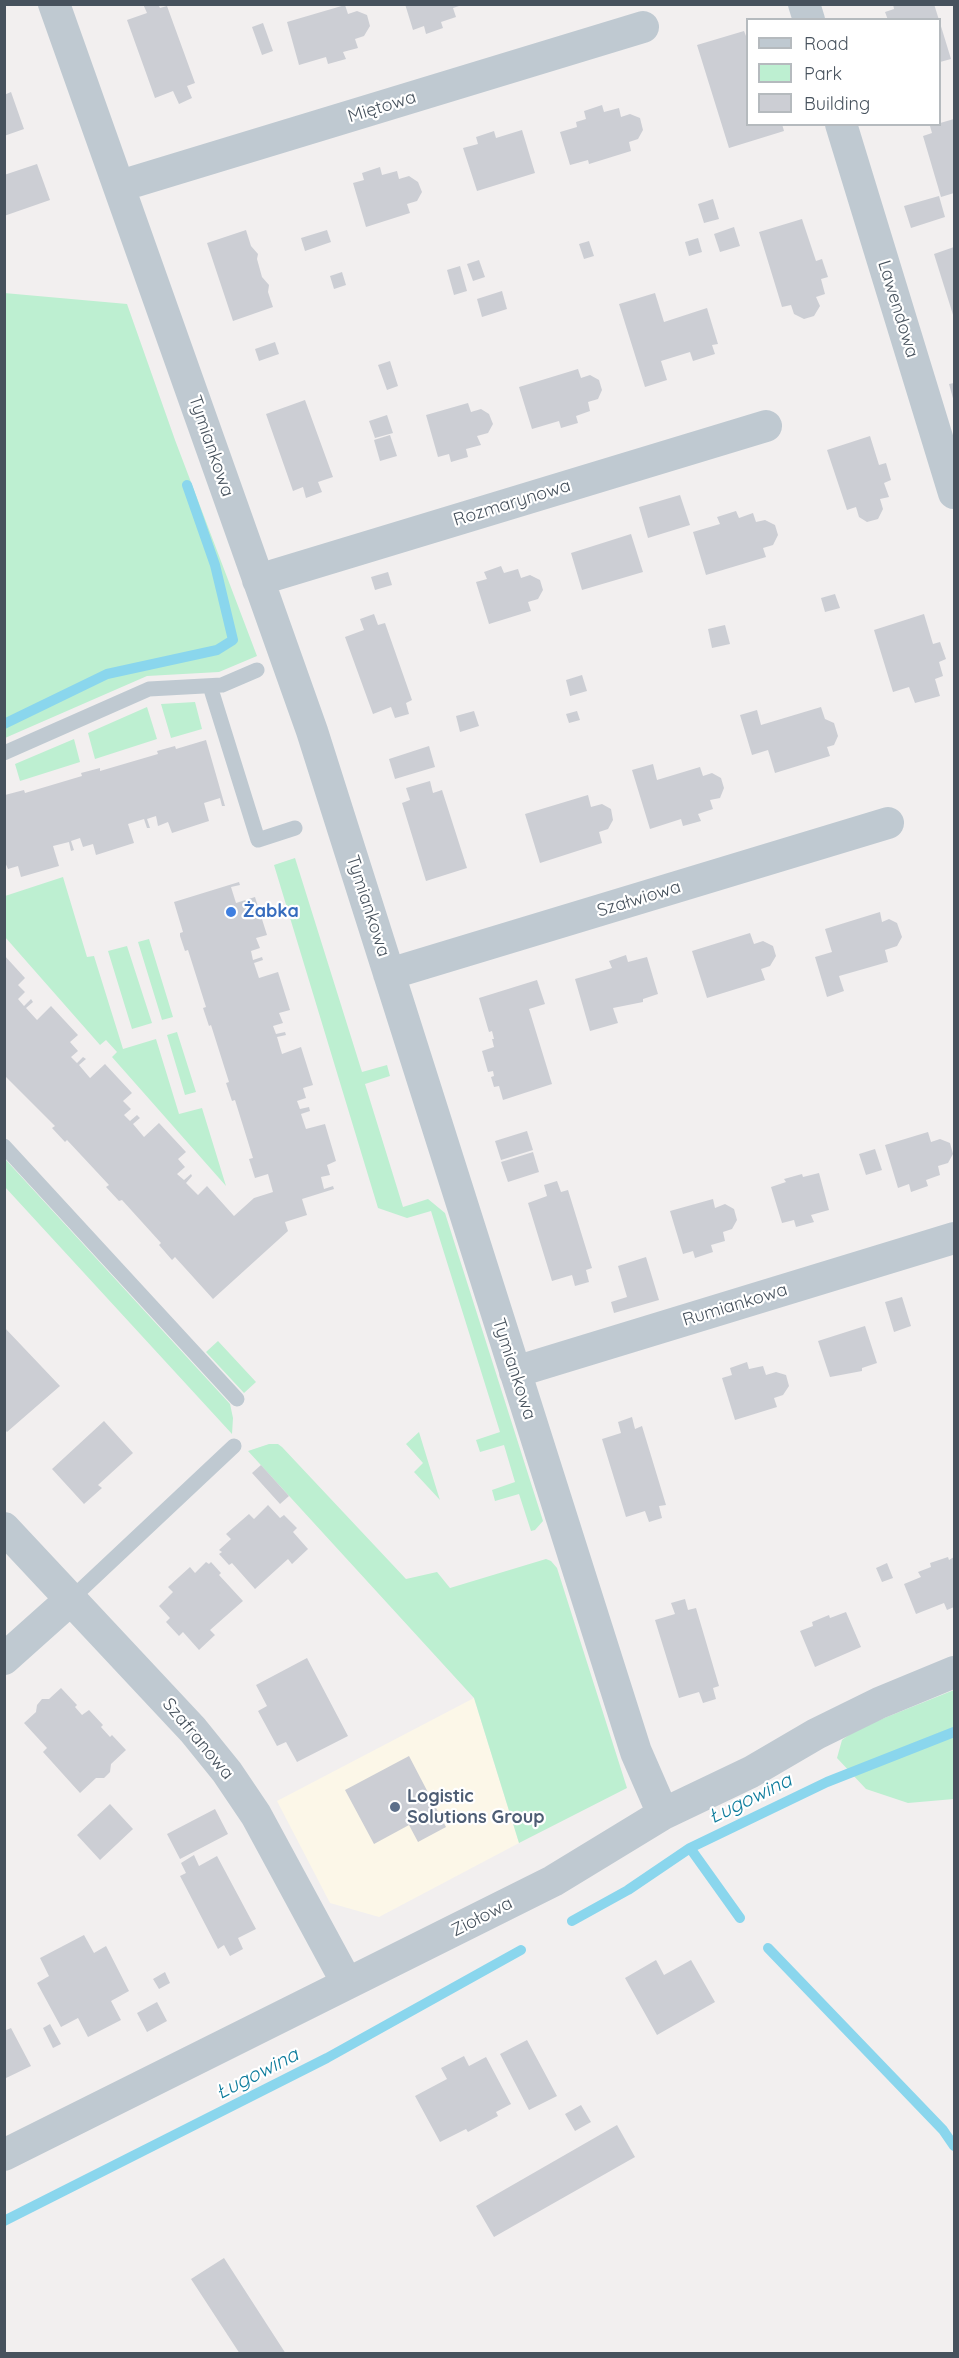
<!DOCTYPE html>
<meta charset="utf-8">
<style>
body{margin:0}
#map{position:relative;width:959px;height:2358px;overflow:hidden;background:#f2efef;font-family:Quicksand,sans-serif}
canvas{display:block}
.frame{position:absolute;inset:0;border:6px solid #47525d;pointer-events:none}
.legend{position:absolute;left:746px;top:18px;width:195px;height:108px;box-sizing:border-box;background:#fff;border:2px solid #b5babe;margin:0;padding:8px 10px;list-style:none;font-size:18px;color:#47525d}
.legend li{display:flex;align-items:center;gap:12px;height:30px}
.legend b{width:30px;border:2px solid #b5babe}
</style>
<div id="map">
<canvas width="959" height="2358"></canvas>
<div class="frame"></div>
<ul class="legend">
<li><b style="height:8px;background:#bfc9d1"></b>Road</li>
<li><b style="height:16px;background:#bdefd1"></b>Park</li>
<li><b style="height:16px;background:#ccced4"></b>Building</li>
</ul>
</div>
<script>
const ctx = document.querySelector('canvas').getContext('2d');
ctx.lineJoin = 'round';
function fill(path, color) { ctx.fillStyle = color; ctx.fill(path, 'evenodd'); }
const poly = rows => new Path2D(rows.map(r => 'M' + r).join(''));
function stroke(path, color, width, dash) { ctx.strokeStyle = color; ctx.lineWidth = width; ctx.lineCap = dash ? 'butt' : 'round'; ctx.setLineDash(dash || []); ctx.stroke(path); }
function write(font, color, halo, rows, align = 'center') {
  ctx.font = font + ' Quicksand,sans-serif'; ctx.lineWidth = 4.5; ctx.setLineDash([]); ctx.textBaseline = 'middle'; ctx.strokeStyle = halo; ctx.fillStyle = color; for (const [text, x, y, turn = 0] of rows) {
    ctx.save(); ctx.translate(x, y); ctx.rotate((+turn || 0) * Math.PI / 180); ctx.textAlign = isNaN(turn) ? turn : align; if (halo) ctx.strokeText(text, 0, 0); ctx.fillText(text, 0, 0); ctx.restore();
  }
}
fill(poly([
 [474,1698,519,1843,379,1917,330,1903,277,1801]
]), '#fcf7e8');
fill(poly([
 [4,293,127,304,175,440,257,656,219,672,147,676,5,738],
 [195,702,202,729,171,738,161,704],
 [147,707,157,739,95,759,88,733],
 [74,739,80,762,20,781,15,764],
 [295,858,362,1072,387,1065,390,1076,365,1084,403,1207,428,1199,445,1213,543,1521,535,1530,531,1531,519,1494,495,1501,492,1490,515,1482,504,1445,480,1452,476,1440,500,1432,431,1211,407,1218,378,1208,274,865],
 [63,877,87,957,94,956,123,1049,156,1039,179,1114,202,1108,226,1186,112,1057,117,1052,106,1040,100,1045,5,937,5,896],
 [149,939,173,1017,162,1020,138,942],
 [127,946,152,1023,132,1029,108,951],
 [177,1032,196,1092,185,1095,167,1035],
 [5,1159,230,1404,233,1418,232,1434,5,1187],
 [218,1341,256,1382,244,1393,206,1352],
 [419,1432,438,1494,440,1500,414,1472,423,1463,406,1444],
 [269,1444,278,1444,282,1447,406,1579,437,1572,450,1588,546,1559,551,1561,557,1568,627,1788,519,1843,474,1698,248,1451],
 [954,1690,954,1799,908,1803,866,1789,837,1758,842,1740,857,1729]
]), '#bdefd1');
stroke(poly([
 [4,724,107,674,217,650,233,640,215,565,187,485],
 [690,1848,740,1918],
 [572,1921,628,1890,690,1848,827,1782,954,1732],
 [768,1948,943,2130,954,2146],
 [4,2221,327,2058,521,1950]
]), '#8ad6ed', 10);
fill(poly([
 [143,4,158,4,160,8,167,6,195,83,187,86,192,98,179,104,173,91,155,98,127,20,147,13],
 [405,4,462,4,462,5,453,8,456,17,441,22,443,28,426,34,424,26,413,30],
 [893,4,934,4,939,20,888,20,885,12,894,9],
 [345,5,348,14,357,11,367,15,370,26,364,36,355,39,358,48,343,52,346,59,328,64,326,57,299,65,287,22],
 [263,23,273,51,262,55,252,27],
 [940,23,951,59,940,62],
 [744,31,748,41,748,124,782,124,784,131,729,148,697,45],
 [11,92,24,129,4,136,4,95],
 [602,105,604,112,619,108,621,117,630,114,640,118,643,130,638,139,629,142,631,151,589,164,588,160,570,165,560,132,577,127,576,122,586,119,584,111],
 [954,119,954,193,941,197,923,136,932,133,930,126],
 [522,130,535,173,477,191,463,148,478,144,476,137,494,131,496,138],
 [37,164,50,200,4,216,4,175],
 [380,167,382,175,397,171,399,179,409,176,418,182,422,192,417,201,407,204,410,213,366,227,353,183,364,180,362,173],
 [939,196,945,217,911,228,904,206],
 [713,199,719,219,704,223,698,204],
 [802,219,816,261,822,259,828,277,821,279,825,294,816,297,820,306,814,316,804,319,794,314,791,305,782,307,759,232],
 [734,227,740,246,720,252,714,234],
 [246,230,251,246,258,254,257,259,262,277,269,285,268,292,273,307,233,321,207,243],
 [327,230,331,242,305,251,301,238],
 [698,238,702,252,689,256,685,242],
 [589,241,594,256,584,259,579,244],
 [954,247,954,318,934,254],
 [479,260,485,277,473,281,467,264],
 [460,266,467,291,454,295,447,270],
 [342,272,346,285,334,289,330,276],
 [502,291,507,309,482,317,477,299],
 [655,293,664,322,707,308,718,344,712,345,715,354,693,361,690,352,661,361,667,380,645,387,619,304],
 [275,342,279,354,259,361,255,349],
 [390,361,398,386,387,390,378,365],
 [578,369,581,378,590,375,599,380,602,390,598,399,588,402,590,411,576,416,578,423,561,428,559,421,532,429,519,387],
 [954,383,954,402,949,384],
 [305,400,333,477,318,482,322,492,306,498,303,487,293,491,266,414],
 [468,403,471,412,481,409,489,414,493,424,488,433,477,436,481,445,466,449,468,457,451,462,449,454,438,457,426,415],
 [387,415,393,433,375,438,369,421],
 [390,435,397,456,380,461,374,440],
 [870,436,879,465,886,463,891,480,884,483,889,497,880,499,883,509,878,519,867,522,859,517,856,507,847,510,827,450],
 [680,495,690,525,648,538,639,507],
 [736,511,739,518,753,513,756,522,765,520,775,525,778,535,773,545,763,548,766,557,706,575,693,532,720,524,717,517],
 [631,534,643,572,582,590,571,553],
 [501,566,504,573,518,569,521,578,530,575,540,580,543,590,538,599,528,602,531,611,489,624,476,582,487,579,484,572],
 [388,572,392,585,375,590,371,577],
 [835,594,840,608,825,612,821,598],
 [374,614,378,625,385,623,412,700,406,703,409,714,395,718,391,707,373,714,345,637,364,630,360,619],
 [924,614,933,644,940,642,946,659,939,662,943,676,935,679,940,696,915,703,909,687,893,692,874,630],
 [725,625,730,644,712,648,708,629],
 [582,675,587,691,570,696,566,680],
 [821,707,825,719,834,723,838,736,834,745,827,747,830,756,775,773,768,750,752,755,740,715,757,710,761,725],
 [474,711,479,726,460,732,456,716],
 [577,711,580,720,569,723,566,714],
 [206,740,225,806,222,806,220,798,204,803,209,821,172,833,168,822,158,826,156,816,147,819,150,828,147,828,144,819,128,824,134,843,96,855,93,844,83,847,80,838,71,841,74,850,71,851,69,842,53,846,59,866,21,877,18,866,8,869,4,860,5,795,24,790,25,793,82,776,81,773,100,768,100,771,158,754,157,751,175,746,176,749],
 [429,746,435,767,395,779,389,759],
 [653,764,657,780,700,767,703,776,712,773,721,778,724,788,720,798,710,800,713,809,698,814,701,821,683,826,681,819,650,829,632,770],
 [430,781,433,793,442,790,467,868,426,881,402,803,410,800,406,788],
 [588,795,591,807,602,804,611,809,613,820,608,829,599,832,602,843,540,863,525,814],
 [239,882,240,885,231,887,236,903,255,897,267,935,256,938,260,948,251,951,253,960,262,957,263,960,254,963,259,978,278,972,290,1010,279,1013,283,1023,273,1026,276,1034,285,1032,286,1035,277,1037,282,1054,301,1047,313,1085,303,1088,306,1098,297,1101,300,1109,309,1107,310,1111,301,1114,306,1129,325,1124,336,1161,327,1165,330,1175,321,1177,324,1189,333,1186,334,1189,302,1199,307,1215,285,1222,288,1231,213,1299,175,1257,172,1260,159,1245,161,1243,122,1200,119,1201,106,1187,109,1185,67,1140,65,1142,52,1128,55,1126,4,1075,4,955,25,978,18,985,25,992,18,999,24,1006,31,999,33,1002,26,1008,37,1020,51,1006,78,1035,70,1042,78,1051,71,1057,77,1063,83,1057,86,1059,79,1065,90,1078,105,1064,132,1093,123,1101,131,1109,124,1115,130,1121,137,1115,140,1118,133,1124,144,1137,159,1123,186,1152,178,1159,185,1167,177,1174,184,1180,191,1174,192,1176,186,1183,198,1195,207,1186,234,1216,254,1198,273,1192,268,1174,255,1178,249,1159,253,1158,235,1100,232,1101,226,1083,229,1082,211,1025,209,1026,203,1008,206,1007,188,950,185,951,180,936,180,933,183,932,174,902],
 [880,912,882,922,889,919,897,923,902,937,897,946,885,950,888,962,839,976,844,991,827,997,815,957,832,952,825,929],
 [750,933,754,944,763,941,773,946,776,956,770,966,761,969,765,980,707,998,692,951],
 [626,955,628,962,647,957,658,994,643,999,643,1002,613,1008,618,1023,590,1031,575,979,612,968,609,961],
 [537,980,545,1004,529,1009,552,1084,503,1100,499,1086,494,1087,491,1077,494,1076,493,1071,488,1072,482,1051,494,1047,492,1039,494,1039,492,1031,489,1032,479,998],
 [527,1131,533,1150,501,1160,495,1141],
 [928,1132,931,1142,940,1139,950,1143,953,1154,948,1163,938,1166,940,1175,926,1180,928,1186,911,1192,909,1184,898,1188,885,1145],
 [875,1149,882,1170,866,1175,859,1154],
 [533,1152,539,1172,508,1182,501,1162],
 [819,1173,829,1210,811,1215,814,1222,796,1227,794,1220,782,1223,771,1187,786,1182,784,1179,802,1174,803,1177],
 [557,1181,561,1192,568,1190,592,1268,586,1270,589,1282,575,1286,572,1275,552,1281,528,1203,547,1196,544,1185],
 [713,1199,715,1208,725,1204,734,1209,737,1220,732,1229,723,1232,725,1241,711,1245,713,1252,695,1258,693,1251,683,1254,670,1211],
 [646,1257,659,1300,614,1313,611,1302,627,1297,618,1266],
 [902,1297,911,1326,894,1332,885,1302],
 [865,1326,877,1363,862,1368,862,1371,830,1377,818,1341],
 [4,1327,60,1386,7,1432,4,1429],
 [747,1362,749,1369,763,1366,766,1375,776,1372,786,1375,789,1386,783,1395,774,1398,777,1407,735,1420,722,1378,732,1375,730,1368],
 [632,1417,635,1429,642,1426,666,1505,659,1506,662,1518,649,1522,645,1511,626,1517,602,1439,621,1433,618,1422],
 [104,1421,133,1453,98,1485,102,1488,84,1504,52,1469],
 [261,1465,289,1496,280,1504,252,1473],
 [268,1505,280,1518,284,1515,297,1528,293,1532,308,1549,292,1564,288,1559,255,1589,232,1563,229,1565,219,1554,222,1552,219,1550,231,1539,226,1534,249,1514,254,1519],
 [948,1557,949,1560,954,1557,954,1607,947,1610,944,1603,916,1614,904,1584,921,1577,918,1572,931,1567,930,1563],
 [206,1562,209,1564,211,1562,221,1573,219,1575,243,1601,210,1630,215,1635,199,1650,183,1632,179,1636,166,1622,170,1618,159,1606,173,1592,168,1587,190,1567,195,1573],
 [887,1563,893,1578,882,1582,876,1568],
 [685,1599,688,1610,696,1608,719,1686,713,1688,716,1699,703,1703,699,1692,679,1698,655,1620,675,1614,671,1603],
 [846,1612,861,1647,815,1667,800,1631,813,1626,812,1622,829,1615,830,1618],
 [307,1658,348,1736,297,1762,286,1742,277,1746,258,1711,267,1706,256,1685],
 [61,1688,77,1705,75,1707,82,1715,89,1710,103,1725,101,1727,110,1737,112,1735,126,1750,111,1764,110,1772,104,1778,96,1778,80,1793,43,1752,47,1748,24,1723,36,1712,37,1705,42,1699,49,1699],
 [409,1756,446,1827,418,1842,409,1825,374,1844,345,1790],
 [110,1804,133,1829,100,1860,77,1835],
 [215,1809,228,1834,180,1859,167,1834],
 [194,1855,199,1866,217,1856,256,1929,238,1938,243,1949,230,1956,224,1945,218,1949,180,1876,186,1873,181,1863],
 [84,1935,94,1953,106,1946,129,1991,111,2001,121,2020,88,2037,78,2018,61,2027,37,1983,49,1976,40,1958],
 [656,1960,664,1975,691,1960,715,2002,657,2035,625,1978],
 [165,1972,170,1983,159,1989,153,1979],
 [157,2002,167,2021,147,2032,137,2013],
 [50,2024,61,2044,53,2048,43,2028],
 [11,2028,31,2066,4,2079,4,2031],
 [527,2040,557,2096,529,2110,500,2054],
 [464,2056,469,2066,486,2057,511,2104,496,2112,498,2116,468,2132,466,2129,440,2142,415,2096,447,2079,441,2068],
 [581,2105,591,2122,575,2131,565,2114],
 [617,2125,635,2157,494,2237,476,2206],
 [224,2258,286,2354,240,2354,191,2279]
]), '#ccced4');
stroke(poly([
 [210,686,258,840,295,828],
 [4,753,149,689,222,685,257,670],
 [4,1146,237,1399],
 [70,1600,234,1446]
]), '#bfc9d1', 15);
stroke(poly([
 [54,4,312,731,636,1752,663,1814],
 [804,4,809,20],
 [841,124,954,493],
 [120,186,643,27],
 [258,580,766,426],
 [389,974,888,823],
 [515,1372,954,1238],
 [4,1528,193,1730,227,1772,256,1815,347,1983],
 [4,1659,70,1600],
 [4,2155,553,1881,663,1814,751,1772,816,1734,879,1703,954,1672]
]), '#bfc9d1', 32);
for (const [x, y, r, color] of [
 [231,912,6,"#3f7fe0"],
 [395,1807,6,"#5c6f8a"]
]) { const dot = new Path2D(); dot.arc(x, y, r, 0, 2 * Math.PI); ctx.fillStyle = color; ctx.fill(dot); stroke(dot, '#fff', 2); }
write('18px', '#47525d', '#fff', [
 ["Miętowa",382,107,-17],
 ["Lawendowa",898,309,73],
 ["Tymiankowa",211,446,71],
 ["Rozmarynowa",512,503,-17],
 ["Szałwiowa",639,899,-17],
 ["Tymiankowa",368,906,72],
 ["Rumiankowa",735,1305,-17],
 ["Tymiankowa",514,1369,72],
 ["Szafranowa",198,1739,50],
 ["Ziołowa",482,1917,-27]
]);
write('bold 18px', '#366cbe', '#fff', [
 ["Żabka",243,912]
], 'left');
write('bold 18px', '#4e5e75', '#fff', [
 ["Logistic",407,1797],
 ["Solutions Group",407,1818]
], 'left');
write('italic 20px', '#0c7b9c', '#fff', [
 ["Ługowina",750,1799,-26],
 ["Ługowina",257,2074,-27]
]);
</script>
